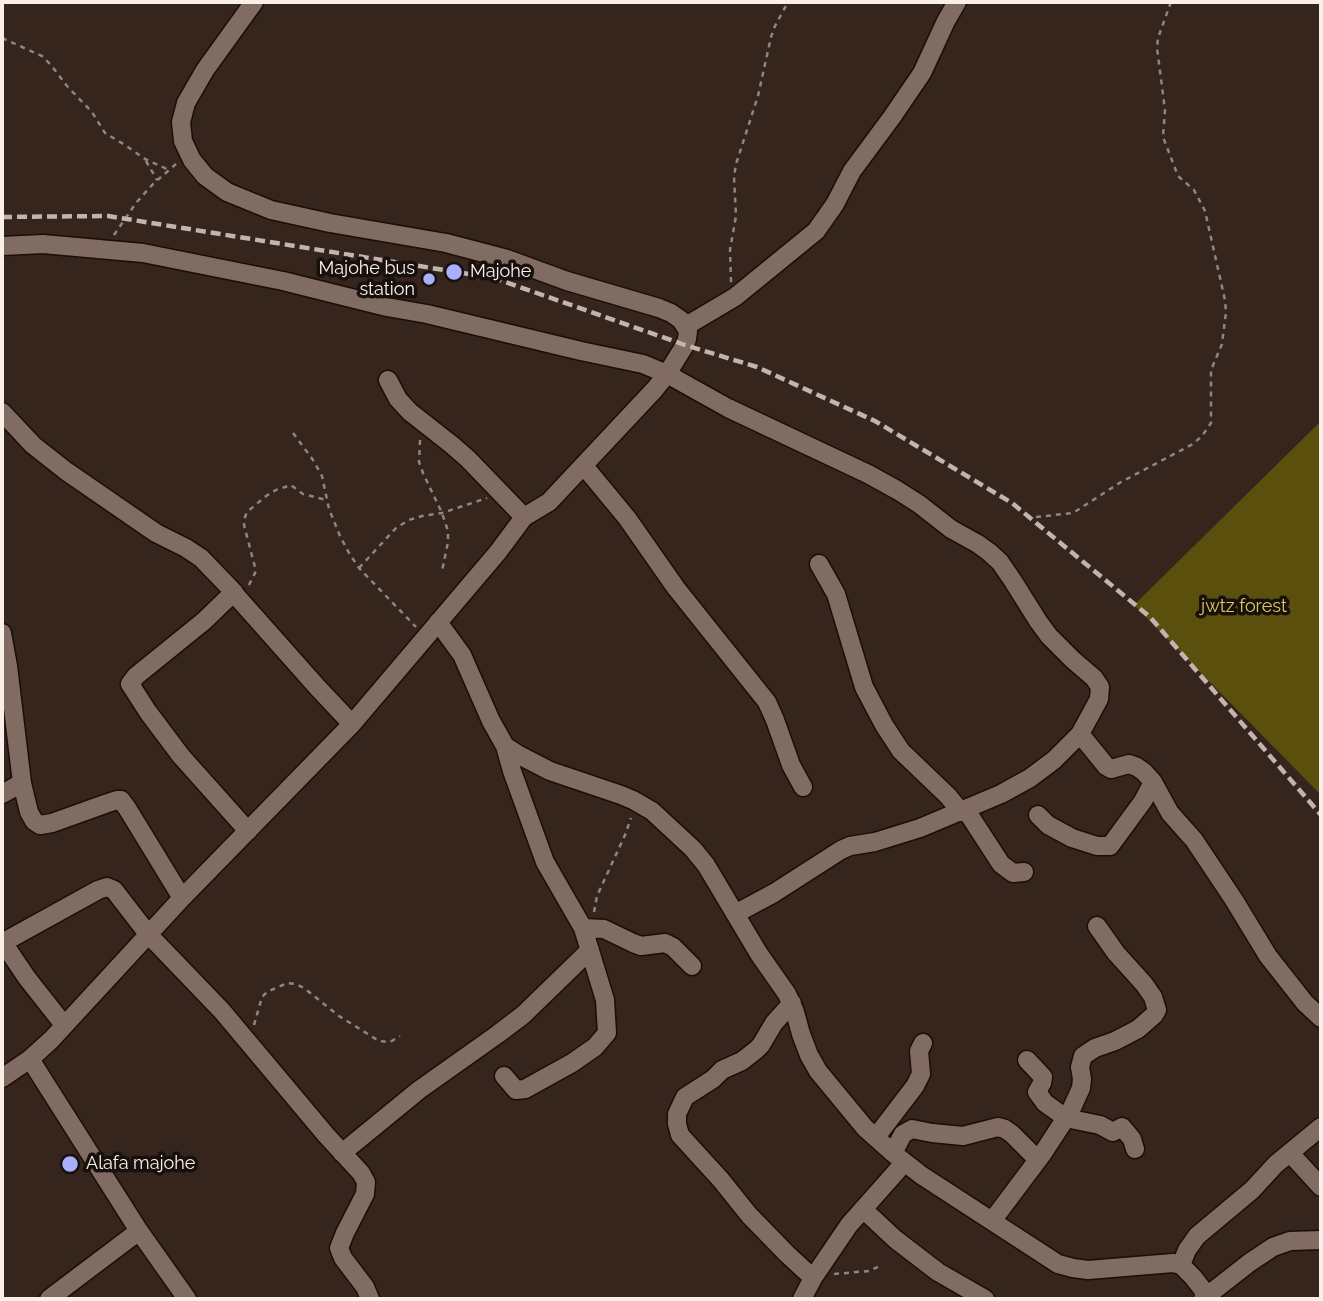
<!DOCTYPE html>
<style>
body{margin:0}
#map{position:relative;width:1323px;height:1301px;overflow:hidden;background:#35251c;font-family:Raleway,sans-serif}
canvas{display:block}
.frame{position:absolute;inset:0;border:4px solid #fbefea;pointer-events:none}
</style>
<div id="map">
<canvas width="1323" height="1301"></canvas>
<div class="frame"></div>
</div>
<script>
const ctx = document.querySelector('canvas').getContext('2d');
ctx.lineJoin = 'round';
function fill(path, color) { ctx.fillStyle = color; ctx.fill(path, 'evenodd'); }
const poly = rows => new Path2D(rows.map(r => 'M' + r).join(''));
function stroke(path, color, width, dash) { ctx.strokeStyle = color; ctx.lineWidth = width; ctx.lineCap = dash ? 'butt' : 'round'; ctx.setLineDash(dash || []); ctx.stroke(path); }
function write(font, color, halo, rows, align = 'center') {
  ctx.font = font + ' Raleway,sans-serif'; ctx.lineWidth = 7; ctx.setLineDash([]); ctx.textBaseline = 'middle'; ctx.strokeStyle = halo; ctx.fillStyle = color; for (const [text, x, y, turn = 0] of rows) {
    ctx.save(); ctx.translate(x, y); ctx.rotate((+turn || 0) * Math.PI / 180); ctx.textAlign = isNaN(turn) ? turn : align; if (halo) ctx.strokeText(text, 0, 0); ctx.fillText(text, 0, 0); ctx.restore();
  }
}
fill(poly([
 [1321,421,1321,795,1134,605]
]), '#5b4f0e');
const minor = poly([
 [2,246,43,244,143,253,283,281,387,307,427,314,581,351,643,364,667,374,728,408,868,474,897,490,919,504,951,529,978,544,989,552,1000,562,1013,581,1038,621,1049,636,1073,660,1094,678,1100,687,1099,699,1080,734,1054,760,1030,778,1001,794,920,828,875,842,850,846,841,850,774,893,735,914],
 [686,326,735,297,816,231,835,204,852,171,892,117,922,73,946,21,957,2],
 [388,380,398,399,410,412,452,445,468,459,524,517],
 [2,412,33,445,66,471,156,533,186,548,201,558,231,589,239,599,318,688,352,724],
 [584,466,627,518,676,588,767,702,775,720,791,765,803,787],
 [819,564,836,594,864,687,884,725,901,751,948,796,961,812],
 [234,592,204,621,136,676,130,684,148,712,181,756,248,831],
 [438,622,462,655,491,721,505,746,519,755,550,771,621,795,633,800,652,811,693,849,706,865,759,954,787,994,795,1012,801,1034,809,1055,818,1071,865,1128,893,1153,921,1175,1058,1264,1073,1268,1088,1270,1173,1263,1181,1265,1193,1277,1210,1299],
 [2,633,8,666,22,783,29,812,34,821,40,825,52,823,105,804,117,800,121,800,127,808,182,898],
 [1080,734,1106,766,1111,769,1129,764,1137,767,1144,772,1153,782,1170,813,1194,840,1234,900,1268,956,1305,1003,1321,1018],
 [2,794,22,783],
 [966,810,1001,864,1013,873,1024,872],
 [1038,815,1048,825,1072,838,1097,846,1110,846,1143,801,1153,782],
 [583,928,604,929,633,943,641,946,665,943,673,947,692,966],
 [2,941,27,978,64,1025],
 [2,943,98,890,107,887,114,890,148,934,222,1011,326,1135,361,1173,366,1182,365,1194,345,1233,339,1248,343,1258,365,1287,370,1299],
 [792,1003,774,1023,761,1045,756,1050,742,1061,722,1070,713,1079,685,1097,677,1114,677,1124,680,1135,721,1180,749,1215,787,1254,813,1278],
 [30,1059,139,1231,187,1299],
 [1027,1060,1043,1077,1042,1083,1037,1092,1045,1103,1066,1118,1100,1125,1113,1132,1122,1127,1132,1139,1135,1149],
 [504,1076,516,1090,525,1089,572,1063,595,1047,607,1033,605,1000,583,928,545,862,512,771,505,746],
 [2,1078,30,1059,51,1040,182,898,352,724,498,552,524,517,549,502,655,389,667,374,685,345,687,339,688,331,681,320,671,313,659,308,567,281,507,259,446,243,330,223,271,210,227,192,205,176,192,160,183,141,181,122,186,103,205,70,254,2],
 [876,1137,915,1086,921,1074,919,1051,923,1043],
 [342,1153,419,1090,498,1034,523,1015,590,950],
 [893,1153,903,1134,912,1129,932,1133,963,1136,998,1127,1005,1129,1012,1134,1038,1160],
 [1290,1153,1321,1187],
 [863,1209,895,1239,938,1272,985,1299],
 [992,1221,1043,1153,1071,1110,1081,1088,1082,1079,1080,1067,1083,1056,1095,1048,1115,1041,1138,1029,1154,1015,1157,1010,1153,997,1144,984,1116,953,1097,926],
 [1181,1265,1187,1250,1197,1236,1252,1190,1276,1164,1321,1127],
 [49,1299,139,1231],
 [802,1299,813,1278,849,1225,904,1163],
 [1203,1299,1249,1263,1273,1247,1290,1241,1321,1240]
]);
stroke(minor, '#1c0d06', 21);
stroke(poly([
 [2,38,42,56,51,65,67,86,92,112,105,133,125,145,145,159,169,170],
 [146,161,157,180],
 [114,235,136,203,153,184,176,164],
 [731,282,730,250,736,216,734,177,736,164,758,96,771,37,775,26,788,2],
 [293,433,313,460,322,476,329,509,340,536,349,553,359,568,416,627],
 [420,440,419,462,423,473,442,513,448,531,448,542,442,571],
 [1036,517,1073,513,1121,482,1193,444,1202,436,1211,423,1211,370,1222,344,1226,312,1225,300,1205,211,1194,190,1178,176,1163,137,1165,110,1157,48,1158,38,1171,2],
 [359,568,396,528,409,520,422,516,442,513,487,498],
 [249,585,256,571,244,525,245,517,247,512,266,496,276,490,291,485,303,494,326,500],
 [594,912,597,896,625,835,631,818],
 [254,1025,262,997,267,992,287,983,296,984,304,988,339,1016,379,1041,390,1042,400,1036],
 [834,1274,869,1271,882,1265]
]), '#93857e', 2.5, [5, 5]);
stroke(minor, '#806c62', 18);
stroke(poly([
 [2,217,108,216,494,278,685,345,757,367,875,421,1012,503,1150,617,1321,815]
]), '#c2b5af', 4.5, [10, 5]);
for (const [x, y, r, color] of [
 [454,272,9,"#a8b0fc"],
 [429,279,7,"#a8b0fc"],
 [70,1164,9,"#a8b0fc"]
]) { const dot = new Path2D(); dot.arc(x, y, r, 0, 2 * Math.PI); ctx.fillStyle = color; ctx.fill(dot); stroke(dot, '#17100c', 2.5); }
write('18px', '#fbefea', '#17100c', [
 ["Majohe bus",415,269,"right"],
 ["station",415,290,"right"],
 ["Majohe",470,272],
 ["Alafa majohe",86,1164]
], 'left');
write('18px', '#deca5b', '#17100c', [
 ["jwtz forest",1244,607]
]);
</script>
